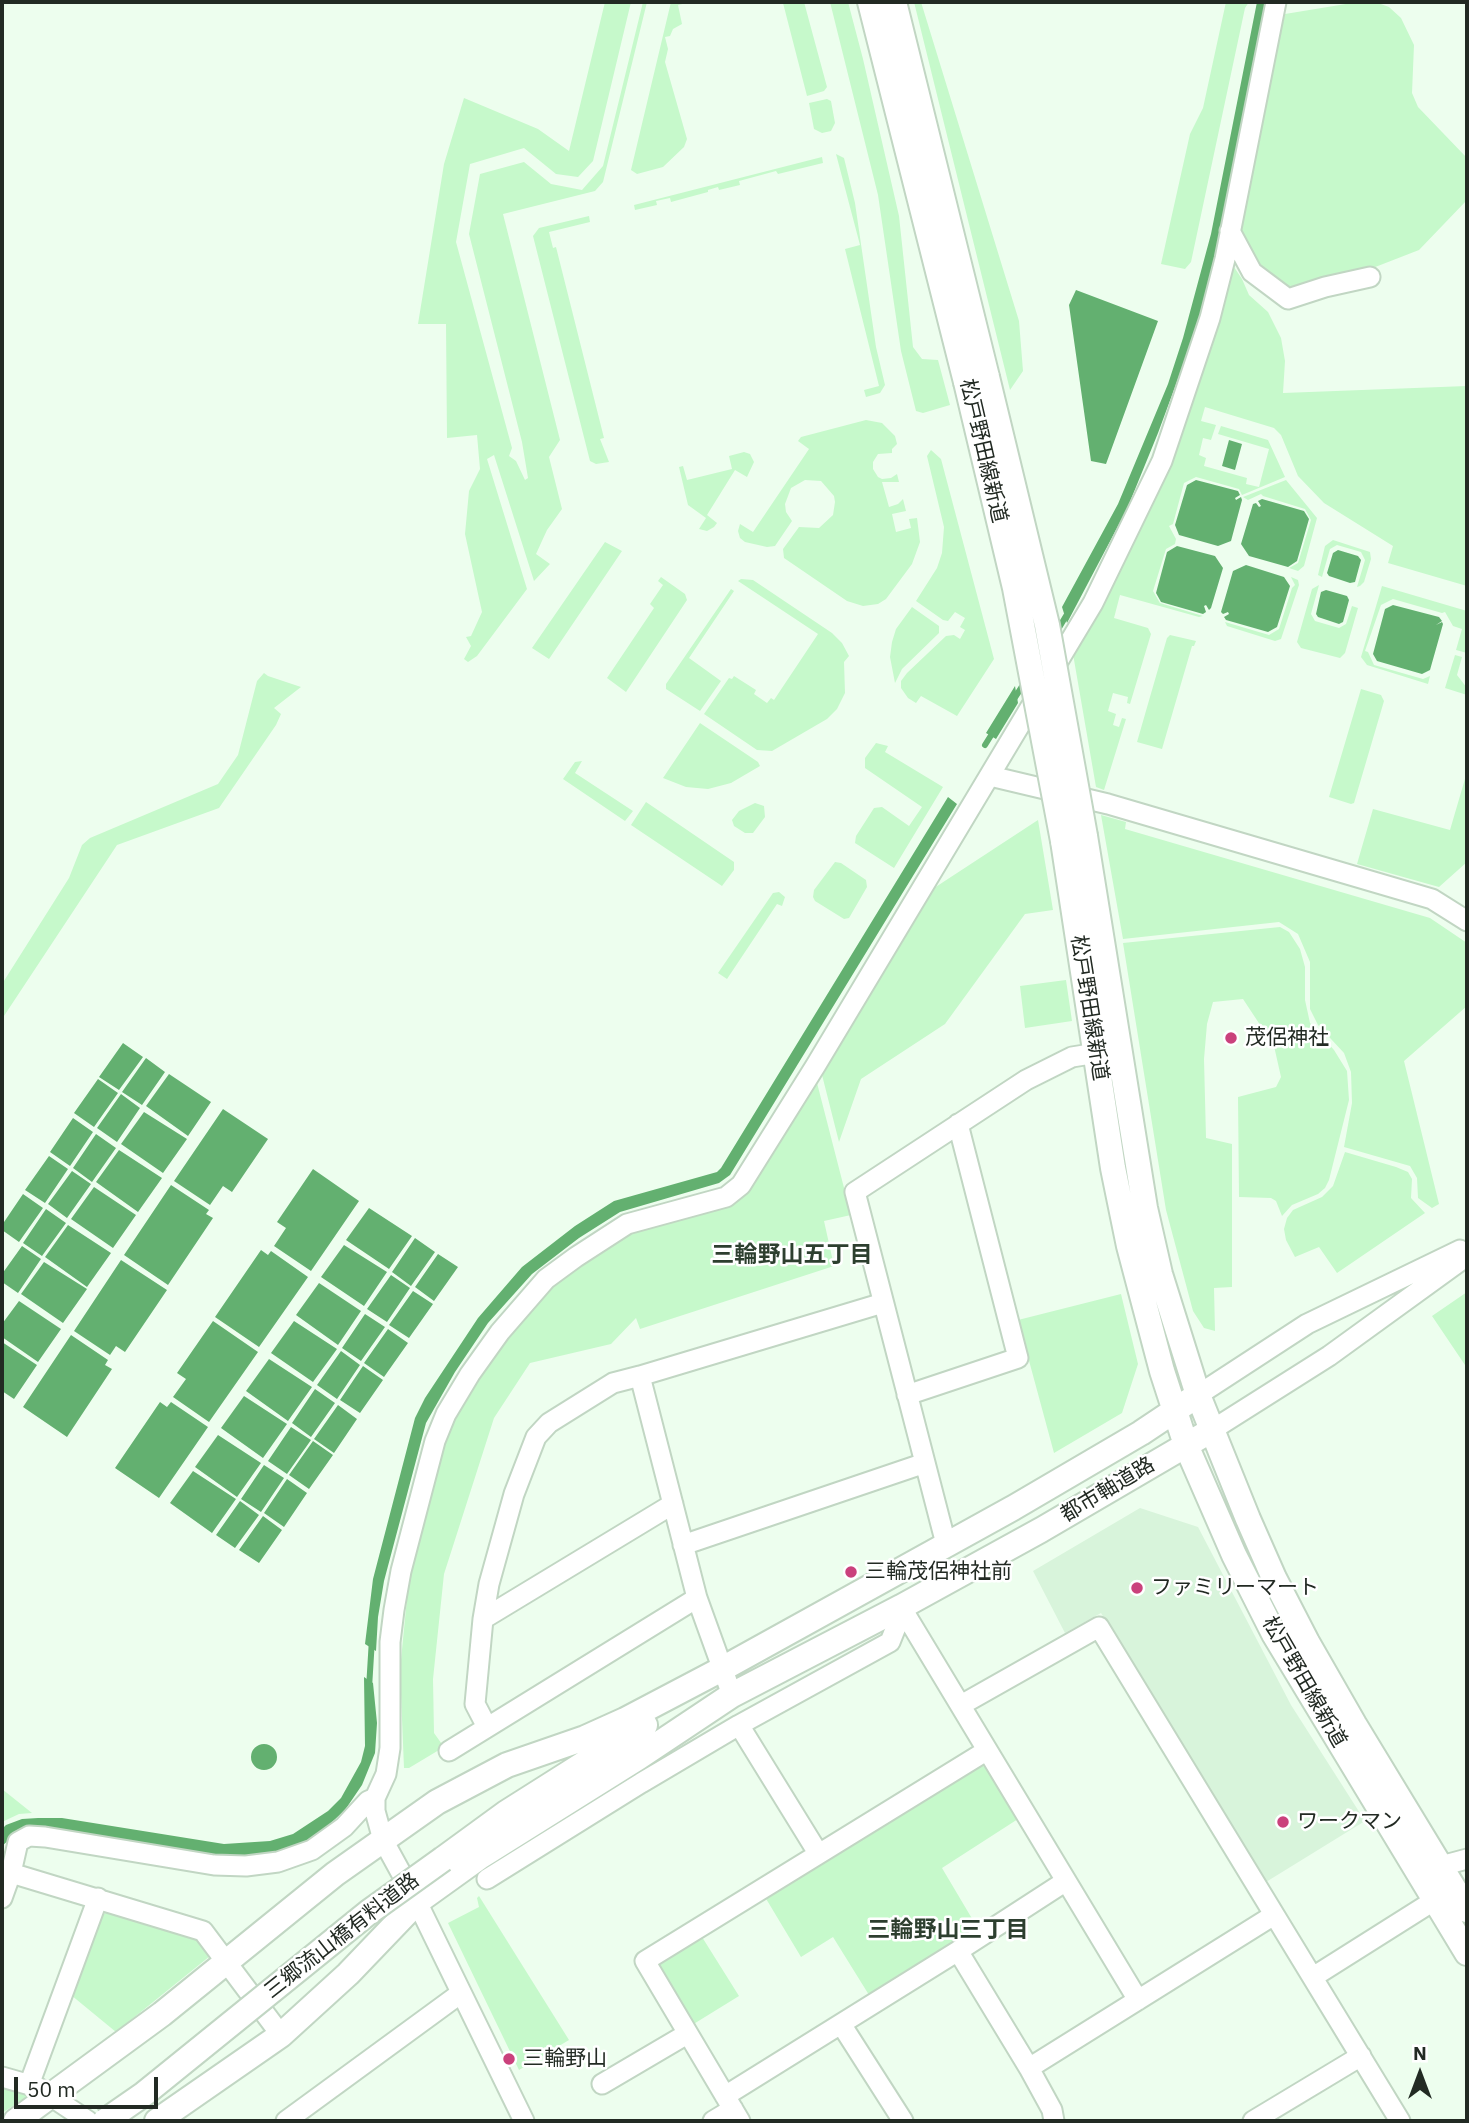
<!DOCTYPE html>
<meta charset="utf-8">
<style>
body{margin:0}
#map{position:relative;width:1469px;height:2123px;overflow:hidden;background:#edfeee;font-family:"IBM Plex Sans",sans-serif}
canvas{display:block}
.frame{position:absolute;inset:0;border:4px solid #222a23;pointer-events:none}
.north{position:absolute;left:1385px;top:2039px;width:70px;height:70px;-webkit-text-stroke:5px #fff;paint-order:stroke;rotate:0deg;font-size:19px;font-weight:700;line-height:28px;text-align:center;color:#222a23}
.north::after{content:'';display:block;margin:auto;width:24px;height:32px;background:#222a23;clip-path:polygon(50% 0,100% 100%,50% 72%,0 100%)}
.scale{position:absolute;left:14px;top:2077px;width:144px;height:32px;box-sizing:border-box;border:4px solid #222a23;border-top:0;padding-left:9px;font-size:21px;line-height:24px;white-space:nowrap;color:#222a23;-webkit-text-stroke:5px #fff;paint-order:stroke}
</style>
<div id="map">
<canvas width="1469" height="2123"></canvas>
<div class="frame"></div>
<div class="north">N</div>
<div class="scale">50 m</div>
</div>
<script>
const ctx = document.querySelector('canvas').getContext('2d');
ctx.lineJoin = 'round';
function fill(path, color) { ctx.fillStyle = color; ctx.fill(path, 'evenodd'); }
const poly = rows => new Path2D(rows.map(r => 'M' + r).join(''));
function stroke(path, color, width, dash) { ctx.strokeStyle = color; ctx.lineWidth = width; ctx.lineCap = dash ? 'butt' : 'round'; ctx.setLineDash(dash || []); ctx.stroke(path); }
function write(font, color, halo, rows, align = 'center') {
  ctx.font = font + ' "IBM Plex Sans","Noto Sans JP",sans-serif'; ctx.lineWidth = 5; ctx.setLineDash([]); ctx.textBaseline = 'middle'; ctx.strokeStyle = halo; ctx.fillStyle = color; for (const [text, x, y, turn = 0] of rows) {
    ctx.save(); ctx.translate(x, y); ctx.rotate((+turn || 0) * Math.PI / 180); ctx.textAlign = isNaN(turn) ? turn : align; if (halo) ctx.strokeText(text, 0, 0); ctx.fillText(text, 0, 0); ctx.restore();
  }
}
fill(poly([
 [1140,1508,1198,1527,1291,1705,1365,1821,1266,1882,1101,1613,1065,1633,1033,1571]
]), '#d8f4db');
fill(poly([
 [605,2,631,2,593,161,578,177,556,174,524,148,470,164,456,242,512,448,509,456,516,461,525,480,528,478,522,442,469,234,480,174,524,162,551,184,582,190,603,166,643,2,647,2,603,182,595,191,503,214,560,440,549,457,562,509,547,530,536,554,550,564,534,581,494,455,487,459,527,589,477,656,468,662,464,659,471,646,466,637,471,636,482,612,465,534,469,491,480,469,477,435,447,438,446,324,418,324,444,164,464,98,538,129,569,151],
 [671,2,691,2,678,5,682,24,673,29,670,36,665,37,668,49,665,62,687,139,684,147,663,167,637,174,631,170],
 [804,2,827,87,824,91,807,96,783,3],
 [830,2,848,2,863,59,899,216,913,347,922,359,938,360,950,405,923,413,916,411,901,351,878,195],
 [914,2,921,2,1019,321,1023,371,1010,390],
 [1226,2,1249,2,1245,8,1191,262,1185,269,1161,264,1190,134,1203,108],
 [1358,2,1378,3,1389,7,1401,18,1414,45,1412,93,1418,107,1467,158,1467,200,1419,250,1347,278,1290,291,1254,264,1247,251,1241,230,1260,139,1262,112,1285,14],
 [827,99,831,101,835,123,831,131,822,133,814,129,809,103],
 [836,154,844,158,855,203,876,347,885,385,880,393,866,397,864,390,879,386,845,249,860,245],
 [822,157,823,163,778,174,776,171,739,181,740,185,719,190,718,187,708,190,708,192,671,202,670,198,656,201,657,205,635,210,634,205],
 [589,216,590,222,549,232,553,248,556,247,604,438,600,439,609,462,596,464,590,461,533,236,539,228],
 [1234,267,1242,279,1249,295,1268,312,1281,338,1285,361,1283,393,1467,386,1467,586,1388,563,1393,546,1324,503,1298,476,1281,435,1274,428,1205,407,1201,421,1216,425,1211,440,1203,438,1199,455,1206,458,1204,466,1247,478,1246,484,1259,487,1269,449,1218,434,1221,426,1268,440,1285,477,1242,495,1239,489,1196,477,1184,483,1173,524,1169,526,1176,539,1175,544,1166,549,1153,591,1160,603,1203,616,1199,617,1120,595,1114,618,1148,628,1151,634,1130,704,1127,703,1128,697,1113,693,1108,711,1116,714,1113,725,1119,727,1122,718,1126,719,1104,790,1096,787,1073,654,1087,634,1111,589,1160,487,1213,344],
 [866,420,882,423,895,436,897,444,892,449,892,453,878,454,873,462,873,469,878,477,882,479,891,478,897,474,899,482,882,482,889,507,898,504,903,499,906,511,892,514,896,532,911,528,909,519,917,518,920,542,912,564,886,599,878,604,863,606,847,601,784,558,783,549,799,527,819,528,833,515,835,502,834,496,821,481,805,480,791,488,785,504,786,512,792,521,775,546,767,547,745,542,740,538,738,531,740,524,753,532,809,449,798,441,801,437],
 [931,450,941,459,994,659,957,716,921,696,916,703,908,698,901,688,901,681,907,673,946,636,954,635,960,639,965,630,960,627,965,618,955,612,948,621,943,620,916,601,937,568,942,553,944,527,927,456],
 [744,452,750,454,754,462,747,477,735,470,707,515,717,523,714,527,707,531,699,529,706,518,688,505,679,467,683,466,687,480,732,469,729,456],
 [1286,480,1317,518,1304,566,1298,571,1289,568,1298,563,1311,520,1305,509,1263,496,1261,494,1248,500,1243,497],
 [1333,540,1370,552,1371,559,1364,582,1360,586,1357,587,1365,560,1361,552,1337,545,1330,549,1322,577,1318,575,1325,546],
 [605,542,622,551,549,659,532,648],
 [661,577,685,594,687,600,626,692,607,678,654,608,650,604,663,585,658,581],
 [1291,577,1298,580,1299,585,1281,639,1275,641,1227,626,1225,622,1269,635,1279,629,1292,588,1295,585],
 [741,579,753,580,832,633,842,643,849,656,844,662,845,693,837,709,827,719,772,751,757,750,704,714,729,678,732,679,734,676,756,690,754,694,767,703,771,698,774,700,818,634,738,581],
 [1319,585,1311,614,1315,621,1339,628,1346,624,1352,606,1358,608,1345,653,1340,658,1301,648,1297,642,1312,589],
 [1382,586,1467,611,1467,653,1456,650,1462,629,1453,626,1445,612,1442,613,1393,599,1381,605,1365,651,1368,652,1374,665,1423,679,1430,676,1428,684,1367,665,1361,657],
 [731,589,734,591,689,658,721,681,700,711,666,689,666,684],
 [912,607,939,626,939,633,902,669,895,683,890,657,892,642,896,629],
 [1170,635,1196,641,1194,646,1192,646,1162,749,1137,742,1167,638],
 [1455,655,1462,657,1457,675,1467,688,1467,695,1445,688],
 [264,673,268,676,301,687,274,708,281,714,276,725,219,808,117,845,2,1019,2,984,69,878,82,845,90,838,218,784,238,755,257,681],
 [1361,689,1381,695,1384,701,1354,803,1351,804,1329,797],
 [700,723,758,762,760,766,731,783,708,789,686,787,663,778],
 [876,743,888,746,885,752,943,787,894,868,855,843,856,836,874,808,882,807,909,826,922,807,865,768,865,758],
 [582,761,575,773,633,811,625,821,563,779,575,762],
 [1467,772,1467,862,1439,887,1357,864,1373,809,1450,830],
 [646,802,734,862,734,870,722,886,631,825],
 [755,803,764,806,765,817,753,833,745,833,734,826,732,820,739,811],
 [1101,815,1126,822,1125,829,1430,918,1467,943,1467,1006,1404,1061,1439,1204,1432,1208,1418,1198,1417,1178,1410,1166,1344,1147,1352,1103,1351,1072,1344,1053,1318,1025,1310,1009,1310,962,1298,934,1279,922,1123,939],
 [1038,820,1053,910,1025,914,945,1024,861,1079,839,1142,821,1071,928,892],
 [835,862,841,863,866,880,867,887,849,918,844,919,815,901,813,897,814,890],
 [779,892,785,897,782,906,777,904,727,979,718,973,773,893],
 [1280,927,1289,932,1300,949,1305,967,1305,1000,1310,1023,1334,1050,1347,1071,1349,1100,1329,1180,1325,1188,1318,1194,1292,1205,1282,1216,1276,1201,1271,1198,1239,1197,1238,1097,1276,1087,1281,1077,1274,1046,1243,999,1213,1002,1207,1024,1204,1059,1206,1138,1232,1144,1232,1287,1214,1288,1215,1331,1204,1328,1193,1311,1166,1210,1123,943],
 [1066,980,1072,1021,1025,1028,1020,986],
 [816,1079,851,1215,824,1221,834,1266,640,1329,636,1318,611,1344,530,1363,494,1418,444,1574,433,1679,434,1733,444,1747,409,1768,404,1768,400,1670,408,1588,442,1445,461,1409,502,1342,535,1302,580,1264,629,1232,734,1202],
 [1345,1152,1396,1167,1408,1172,1412,1179,1411,1198,1425,1213,1337,1273,1319,1247,1295,1257,1286,1240,1284,1229,1287,1218,1293,1210,1322,1197,1333,1186],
 [1467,1292,1467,1368,1432,1316],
 [1121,1294,1138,1364,1122,1413,1054,1453,1018,1320],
 [978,1765,987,1767,1018,1819,942,1868,977,1927,869,1995,833,1937,801,1957,765,1897],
 [2,1789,32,1813,19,1814,2,1822],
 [479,1896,569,2040,519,2070,448,1923,479,1907,477,1898],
 [112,1910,192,1935,201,1943,210,1956,116,2032,71,1995,98,1917],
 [702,1937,739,1996,692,2025,659,1970,661,1961],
 [2,2084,33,2093,2,2113]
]), '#c6f9cb');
fill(poly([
 [1257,2,1267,2,1215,262,1192,341,1158,433,1127,509,1067,623,1062,607,1118,504,1168,384,1183,338,1211,234],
 [1076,290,1158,321,1106,464,1091,461,1069,305],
 [1229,440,1242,444,1235,470,1222,466],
 [1196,480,1238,491,1240,495,1235,498,1236,500,1241,497,1242,500,1231,541,1218,546,1179,535,1175,525,1187,485],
 [1262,499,1304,511,1309,519,1297,561,1288,567,1249,556,1241,544,1253,504,1256,503,1259,507,1261,506,1258,501],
 [1177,546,1215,556,1223,568,1211,608,1209,610,1206,605,1204,606,1206,612,1203,614,1161,602,1156,593,1167,552],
 [1338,550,1358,556,1361,560,1355,582,1350,583,1329,576,1327,573,1333,553],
 [1246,565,1284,577,1290,586,1277,627,1268,632,1226,620,1224,617,1229,614,1228,612,1223,614,1221,612,1233,571],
 [1326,590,1347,596,1349,600,1343,622,1339,624,1318,617,1316,614,1321,592],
 [1393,605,1439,617,1442,621,1436,625,1442,622,1443,624,1430,670,1422,674,1377,661,1373,654,1385,609],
 [1015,686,1018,703,996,739,986,733],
 [948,797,957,804,730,1175,719,1183,620,1212,579,1238,532,1274,488,1323,455,1372,426,1423,384,1581,378,1617,376,1651,365,1644,373,1579,415,1418,425,1398,478,1318,522,1267,575,1226,614,1201,717,1172,721,1168],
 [123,1043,143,1057,119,1090,99,1077],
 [146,1058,165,1072,142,1105,122,1092],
 [169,1074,211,1102,188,1136,146,1106],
 [98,1079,118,1093,94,1127,74,1113],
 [121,1094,140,1108,117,1142,97,1128],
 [223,1109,268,1139,232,1192,223,1186,210,1205,174,1181],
 [144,1112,187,1139,163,1173,121,1144],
 [73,1118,93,1132,70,1166,50,1152],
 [96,1134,116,1148,92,1182,73,1168],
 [119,1150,162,1178,138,1212,96,1182],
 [49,1156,68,1169,45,1203,25,1190],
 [313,1169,359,1201,311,1271,274,1246,286,1228,277,1222],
 [72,1171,91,1184,67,1218,48,1204],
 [171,1185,209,1210,206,1214,213,1218,168,1285,124,1255],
 [94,1187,136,1215,113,1248,71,1219],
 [23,1194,43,1208,19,1242,2,1230,2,1225],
 [369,1208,412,1236,389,1269,346,1240],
 [46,1209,66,1223,42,1256,23,1243],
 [68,1225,111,1253,87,1287,45,1257],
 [415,1238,435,1252,411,1286,392,1272],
 [344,1245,387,1272,364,1306,321,1277],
 [22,1246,41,1259,18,1293,2,1282,2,1274],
 [261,1250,268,1255,271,1251,308,1277,259,1347,215,1317],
 [438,1254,458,1267,434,1301,415,1287],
 [121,1260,167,1290,125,1352,116,1346,110,1355,74,1331],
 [44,1262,87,1289,63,1323,21,1294],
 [391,1275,410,1288,387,1322,367,1309],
 [319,1283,361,1311,338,1345,296,1315],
 [413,1291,433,1304,409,1338,389,1325],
 [19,1301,61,1329,38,1362,2,1337,2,1324],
 [365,1314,385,1327,361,1361,342,1348],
 [213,1321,258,1352,209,1422,173,1397,186,1379,177,1373],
 [294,1321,337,1349,313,1382,271,1353],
 [388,1329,408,1343,384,1377,364,1363],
 [71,1335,108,1360,105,1365,112,1369,67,1437,23,1407],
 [2,1342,37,1365,14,1399,2,1391],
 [341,1351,360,1365,337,1399,317,1385],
 [269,1359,312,1387,288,1421,246,1391],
 [363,1366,383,1380,360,1413,340,1400],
 [315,1389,335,1403,311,1437,292,1423],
 [244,1396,287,1424,263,1458,221,1428],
 [160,1402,167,1407,171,1402,208,1427,159,1498,115,1468],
 [338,1405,357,1419,334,1453,314,1439],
 [291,1427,311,1440,287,1474,268,1461],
 [218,1435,261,1463,237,1497,195,1467],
 [313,1441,333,1455,309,1489,289,1475],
 [264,1465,284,1478,261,1512,241,1499],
 [193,1471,236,1499,212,1533,170,1503],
 [287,1479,307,1493,284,1527,264,1513],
 [240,1501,259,1515,235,1548,216,1535],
 [263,1516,282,1530,259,1563,239,1550],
 [364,1677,373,1683,377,1723,375,1753,362,1785,345,1810,319,1834,301,1845,263,1856,226,1858,10,1839,2,1846,2,1829,6,1825,22,1819,38,1818,62,1818,224,1844,270,1841,293,1834,328,1811,341,1798,361,1762,365,1746],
 '251 1757a13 13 0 1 1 26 0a13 13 0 1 1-26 0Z'
]), '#63b070');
stroke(poly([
 [1057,631,1069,611],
 [1012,702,1025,682],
 [985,745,995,729],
 [369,1688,372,1639]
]), '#63b070', 6);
const minor = poly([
 [1230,231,1252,272,1288,299,1325,287,1370,277],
 [990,776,1108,804,1432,899,1467,921],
 [907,1395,1018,1358,958,1124],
 [1198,1395,1307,1324,1460,1250],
 [1212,1430,1329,1356,1467,1256],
 [946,1544,855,1192,1026,1080,1072,1057,1097,1053],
 [683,1545,925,1463],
 [901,1607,1138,2000],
 [483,1619,673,1504],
 [732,1695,697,1598,640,1376,883,1303],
 [961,1705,1099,1627,1400,2121],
 [739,1725,818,1853],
 [487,1727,475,1704,483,1619,489,1584,514,1494,536,1437,549,1423,613,1383,640,1376],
 [449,1751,697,1598],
 [1441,1866,1467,1859],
 [11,1873,203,1931,281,2035],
 [487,1879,641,1783,739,1725,890,1642,896,1627],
 [2,1898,11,1873,18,1842,29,1836,45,1837,214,1865,246,1866,278,1862,312,1850,344,1827,368,1801,375,1798],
 [958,1951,1066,1881],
 [1313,1977,1435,1900],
 [841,2024,903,2121],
 [1029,2068,1274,1915],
 [2,2077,37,2087,88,2121],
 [602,2084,687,2034],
 [29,2085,98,1898],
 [725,2096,958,1951,1029,2068,1052,2110,1054,2121],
 [286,2121,461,1993],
 [524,2121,417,1902,383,1840,375,1811,375,1798,386,1774,390,1748,390,1642,394,1610,401,1571,435,1441,446,1414,470,1374,500,1332,546,1279,576,1257,627,1224,726,1197,741,1185,816,1065,1093,603,1162,461,1210,318,1225,259,1276,2],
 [713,2121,733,2109],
 [740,2121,645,1961,986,1751],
 [1253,2121,1361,2056]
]);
const major = poly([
 [870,2,966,382],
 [894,2,987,377],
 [1085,836,1145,1208,1160,1274,1198,1395,1248,1519,1274,1578,1307,1642,1354,1724,1467,1910],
 [1063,841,1113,1168,1129,1246,1162,1371,1186,1445,1234,1555,1274,1634,1467,1953],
 [443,1859,506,1813,645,1725],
 [16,2121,162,2014,335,1874,437,1802,507,1765,585,1738,625,1720,722,1669,1013,1508,1141,1433,1198,1395],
 [157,2121,281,2035,348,1974,417,1902,481,1856,639,1757,732,1695,901,1607,1041,1530,1212,1430]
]);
stroke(minor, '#c1d6c3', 23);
stroke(major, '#c1d6c3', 28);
stroke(minor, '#fff', 19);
stroke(major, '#fff', 24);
const majorBridge = poly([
 [987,377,1047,625,1085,836],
 [966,382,1015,588,1063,841],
 [105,2121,144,2094,369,1912,443,1859]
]);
stroke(majorBridge, '#c1d6c3', 28, []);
stroke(majorBridge, '#fff', 24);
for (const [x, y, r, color] of [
 [1231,1038,7,"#ca417c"],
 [851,1572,7,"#ca417c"],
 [1137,1588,7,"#ca417c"],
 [1283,1822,7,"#ca417c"],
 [509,2059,7,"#ca417c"]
]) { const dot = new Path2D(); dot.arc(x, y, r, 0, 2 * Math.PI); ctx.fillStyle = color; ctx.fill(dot); stroke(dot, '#fff', 2.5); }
write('21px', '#222a23', '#fff', [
 ["松戸野田線新道",983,451,77],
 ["松戸野田線新道",1089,1008,81],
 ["都市軸道路",1108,1490,-31],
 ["松戸野田線新道",1304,1682,60],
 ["三郷流山橋有料道路",342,1936,-38]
]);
write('21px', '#222a23', '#fff', [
 ["茂侶神社",1245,1038],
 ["三輪茂侶神社前",865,1572],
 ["ファミリーマート",1151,1588],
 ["ワークマン",1297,1822],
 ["三輪野山",523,2059]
], 'left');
write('bold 23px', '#2d3f2f', '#fff', [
 ["三輪野山五丁目",792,1255],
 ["三輪野山三丁目",948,1930]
]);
</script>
